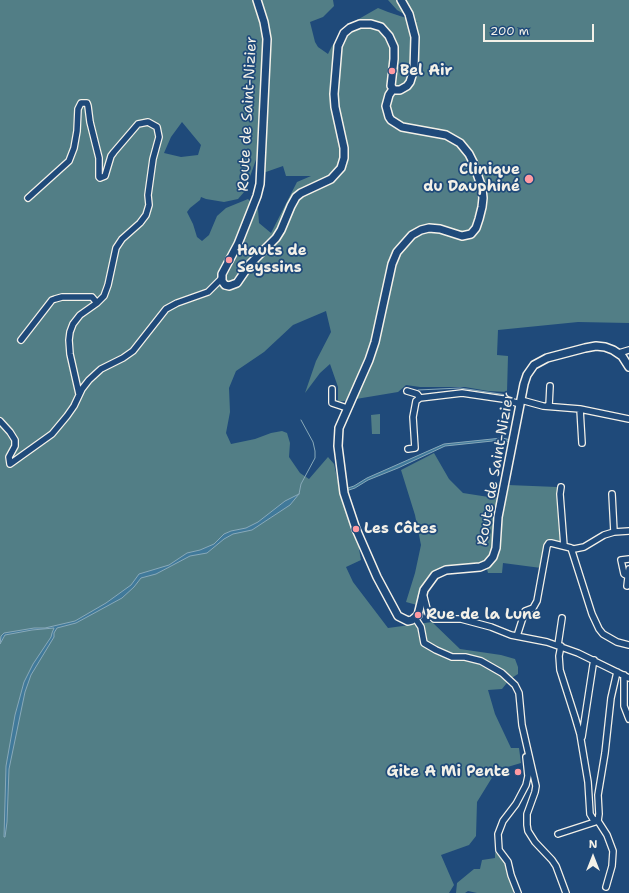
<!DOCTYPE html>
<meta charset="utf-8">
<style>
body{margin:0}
#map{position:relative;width:629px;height:893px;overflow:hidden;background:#1f4a7a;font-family:"Shantell Sans",sans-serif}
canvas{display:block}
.north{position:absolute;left:573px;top:837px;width:40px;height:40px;-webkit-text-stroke:3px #1f4a7a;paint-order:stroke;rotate:0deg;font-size:11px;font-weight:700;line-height:16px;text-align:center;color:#f4f1e8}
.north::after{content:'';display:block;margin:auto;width:14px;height:18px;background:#f4f1e8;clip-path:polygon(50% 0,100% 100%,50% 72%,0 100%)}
.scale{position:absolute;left:483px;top:24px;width:111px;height:18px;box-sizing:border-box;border:2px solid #f4f1e8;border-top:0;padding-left:5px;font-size:12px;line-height:14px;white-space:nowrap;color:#f4f1e8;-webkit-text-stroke:3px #1f4a7a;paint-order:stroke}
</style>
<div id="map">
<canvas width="629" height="893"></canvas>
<div class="north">N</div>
<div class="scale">200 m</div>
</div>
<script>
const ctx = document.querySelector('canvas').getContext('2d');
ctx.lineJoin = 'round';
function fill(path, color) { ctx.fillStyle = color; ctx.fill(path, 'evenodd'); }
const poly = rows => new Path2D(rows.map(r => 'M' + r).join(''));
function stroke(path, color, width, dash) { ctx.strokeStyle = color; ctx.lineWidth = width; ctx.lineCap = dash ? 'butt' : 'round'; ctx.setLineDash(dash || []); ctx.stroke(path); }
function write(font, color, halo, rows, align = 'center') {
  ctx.font = font + ' "Shantell Sans",sans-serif'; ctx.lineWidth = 3.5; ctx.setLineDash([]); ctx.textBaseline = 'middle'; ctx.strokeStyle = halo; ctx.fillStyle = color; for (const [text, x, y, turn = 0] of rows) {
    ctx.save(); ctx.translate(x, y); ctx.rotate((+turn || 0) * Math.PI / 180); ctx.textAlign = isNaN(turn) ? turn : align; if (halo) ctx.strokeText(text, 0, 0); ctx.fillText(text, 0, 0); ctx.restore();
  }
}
fill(poly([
 [0,0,333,0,334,6,323,17,310,22,315,42,318,47,328,54,332,46,350,24,378,8,388,12,418,22,397,10,388,0,629,0,629,323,578,322,498,330,497,355,508,356,507,392,488,391,465,387,420,387,406,385,398,392,338,402,338,387,330,364,320,373,305,393,316,361,331,332,326,311,293,325,264,352,236,371,229,388,230,412,226,433,231,444,255,439,271,433,282,431,287,433,290,443,289,457,300,473,309,479,328,457,334,464,341,496,360,546,359,549,361,560,346,567,353,582,388,628,432,622,460,649,501,655,515,659,518,667,518,674,510,679,502,689,488,690,495,714,511,748,519,748,521,763,504,768,496,767,493,776,477,802,476,836,469,845,441,855,454,885,449,893,0,893],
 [182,122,201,145,198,155,181,157,164,153,171,137],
 [259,151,263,173,283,166,286,176,311,176,297,182,271,233,259,223,258,209,248,199,226,208,217,216,209,235,202,241,197,237,193,224,187,212,190,208,200,200,201,197,206,199,224,202,238,199,245,191],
 [380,414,380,434,372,434,371,415],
 [434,453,449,479,463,493,495,498,508,485,557,487,561,527,561,543,547,540,541,568,503,563,502,573,488,573,487,569,489,567,467,565,443,568,430,575,424,584,417,605,406,602,415,573,421,545,415,515,401,470],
 [495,852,506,863,513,889,513,893,477,893,468,891,465,893,456,893,457,883,474,869,480,869,482,860,495,858]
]), '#527e86');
const water = poly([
 [502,438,511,440,510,442,502,440,445,446,398,468,368,480,355,488,346,491,345,489,354,486,367,478,444,444,502,438],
 [299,494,290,505,252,530,233,534,224,539,207,553,190,556,156,574,141,578,134,587,122,598,76,623,57,628,54,633,54,637,31,675,25,692,9,769,7,822,5,837,4,837,6,766,15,715,24,682,33,664,51,637,52,633,54,628,32,630,5,635,0,644,1,636,4,633,34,628,45,628,75,621,106,603,131,585,139,574,169,565,187,553,200,550,214,544,224,534,231,531,246,528,258,522,285,501,299,494]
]);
fill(water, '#40799a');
stroke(water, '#88a9b9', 1);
stroke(poly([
 [418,390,460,388,507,395],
 [299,494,301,484,315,458,315,451,313,442,301,420]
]), '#88a9b9', 1);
const minor = poly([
 [28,198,69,161,74,148,77,131,78,109,81,103,87,103,88,106,90,122,99,158,99,177,100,178,105,176,111,156,114,152,138,124,148,122,157,127,159,137,153,159,148,195,149,205,146,215,140,223,122,239,116,248,108,285,104,296,97,303,80,315,73,324,70,332,69,340,70,354,79,394],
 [21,340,52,300,55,299,62,297,92,297,97,303],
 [619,353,629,350],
 [332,389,332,403,347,408],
 [407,391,417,394,420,398,462,393,503,399,520,404],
 [521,400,543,406,580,409,629,419],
 [549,406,550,386],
 [580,409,582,443],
 [0,421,10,432,15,440,15,446,9,457,10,464,52,434,67,416,74,406,82,389,89,380,101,369,123,358,133,351,166,309,177,303,208,292,221,279],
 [408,449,415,448,413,417,416,401,420,398],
 [561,487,560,494,564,546],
 [612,494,614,532],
 [571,548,574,549,584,547,604,535,614,532,629,531],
 [628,576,624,574,621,560,629,559],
 [627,586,629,569],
 [422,596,424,597,428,613,434,619,461,619,491,627,511,635,547,642,578,653,629,678],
 [415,618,421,627,424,643,436,650,452,657,465,657,481,661,502,673,515,685,519,693,522,725,536,786,535,792,527,814,527,825,528,831,535,842,552,860,556,866,566,893],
 [517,636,525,611,533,608,537,601,547,546,549,543,551,543,571,548,592,614,599,629,603,634,617,642,629,645],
 [558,645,562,618],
 [561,646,559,656,560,670,575,717,580,734,588,782,590,814,593,819,598,821,607,835,613,851,612,866,606,887],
 [624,675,624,706,629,719],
 [582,737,593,665,594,660],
 [598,821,599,814,598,795,605,753,611,698,617,672],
 [558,834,598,821],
 [518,893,511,875,508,862,499,850,498,834,503,821,516,804,526,785,528,776,526,757]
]);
const major = poly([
 [257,0,264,22,267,39,260,184,257,196,238,244,222,274,222,281,225,285,229,286,237,283,250,264,276,238,281,230,291,206,296,197,301,193,331,179,341,168,344,158,344,148,335,107,334,94,338,46,344,33,350,28,360,24,371,24,381,27,389,36,394,47,394,59,391,86,394,90,400,90,407,86,410,82,414,69,415,37,409,14,401,0],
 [393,89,389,95,386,106,389,117,391,120,402,127,446,135,460,143,469,154,473,162,482,188,483,198,482,207,479,219,476,228,471,234,462,236,440,229,429,228,421,230,412,235,397,252,392,264,375,342,369,360,339,428,338,446,344,493,356,529,377,577,398,616,408,621,412,620,418,615,424,590,435,575,446,570,480,567,487,564,493,557,496,548,498,517,524,384,527,375,534,365,547,358,585,348,596,346,605,347,613,350,622,356,629,367]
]);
stroke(minor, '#f4f1e8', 8);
stroke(major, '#f4f1e8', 10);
stroke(minor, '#1f4a7a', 5.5);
stroke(major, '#1f4a7a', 7);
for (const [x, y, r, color] of [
 [392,71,4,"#ff9aa2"],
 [529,179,5,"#ff9aa2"],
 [229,260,4,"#ff9aa2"],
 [356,529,4,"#ff9aa2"],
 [418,615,4,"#ff9aa2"],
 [518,772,4,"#ff9aa2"]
]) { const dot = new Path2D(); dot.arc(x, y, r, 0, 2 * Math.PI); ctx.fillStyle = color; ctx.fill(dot); stroke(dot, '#1f4a7a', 1.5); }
write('bold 15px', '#f4f1e8', '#1f4a7a', [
 ["Bel Air",400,71],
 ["Clinique",520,170,"right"],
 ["du Dauphiné",520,187,"right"],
 ["Hauts de",237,251],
 ["Seyssins",237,268],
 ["Les Côtes",364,529],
 ["Rue de la Lune",426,615],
 ["Gite A Mi Pente",510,772,"right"]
], 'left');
write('15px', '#f4f1e8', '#1f4a7a', [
 ["Route de Saint-Nizier",248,114,-87],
 ["Route de Saint-Nizier",496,469,-80]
]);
</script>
